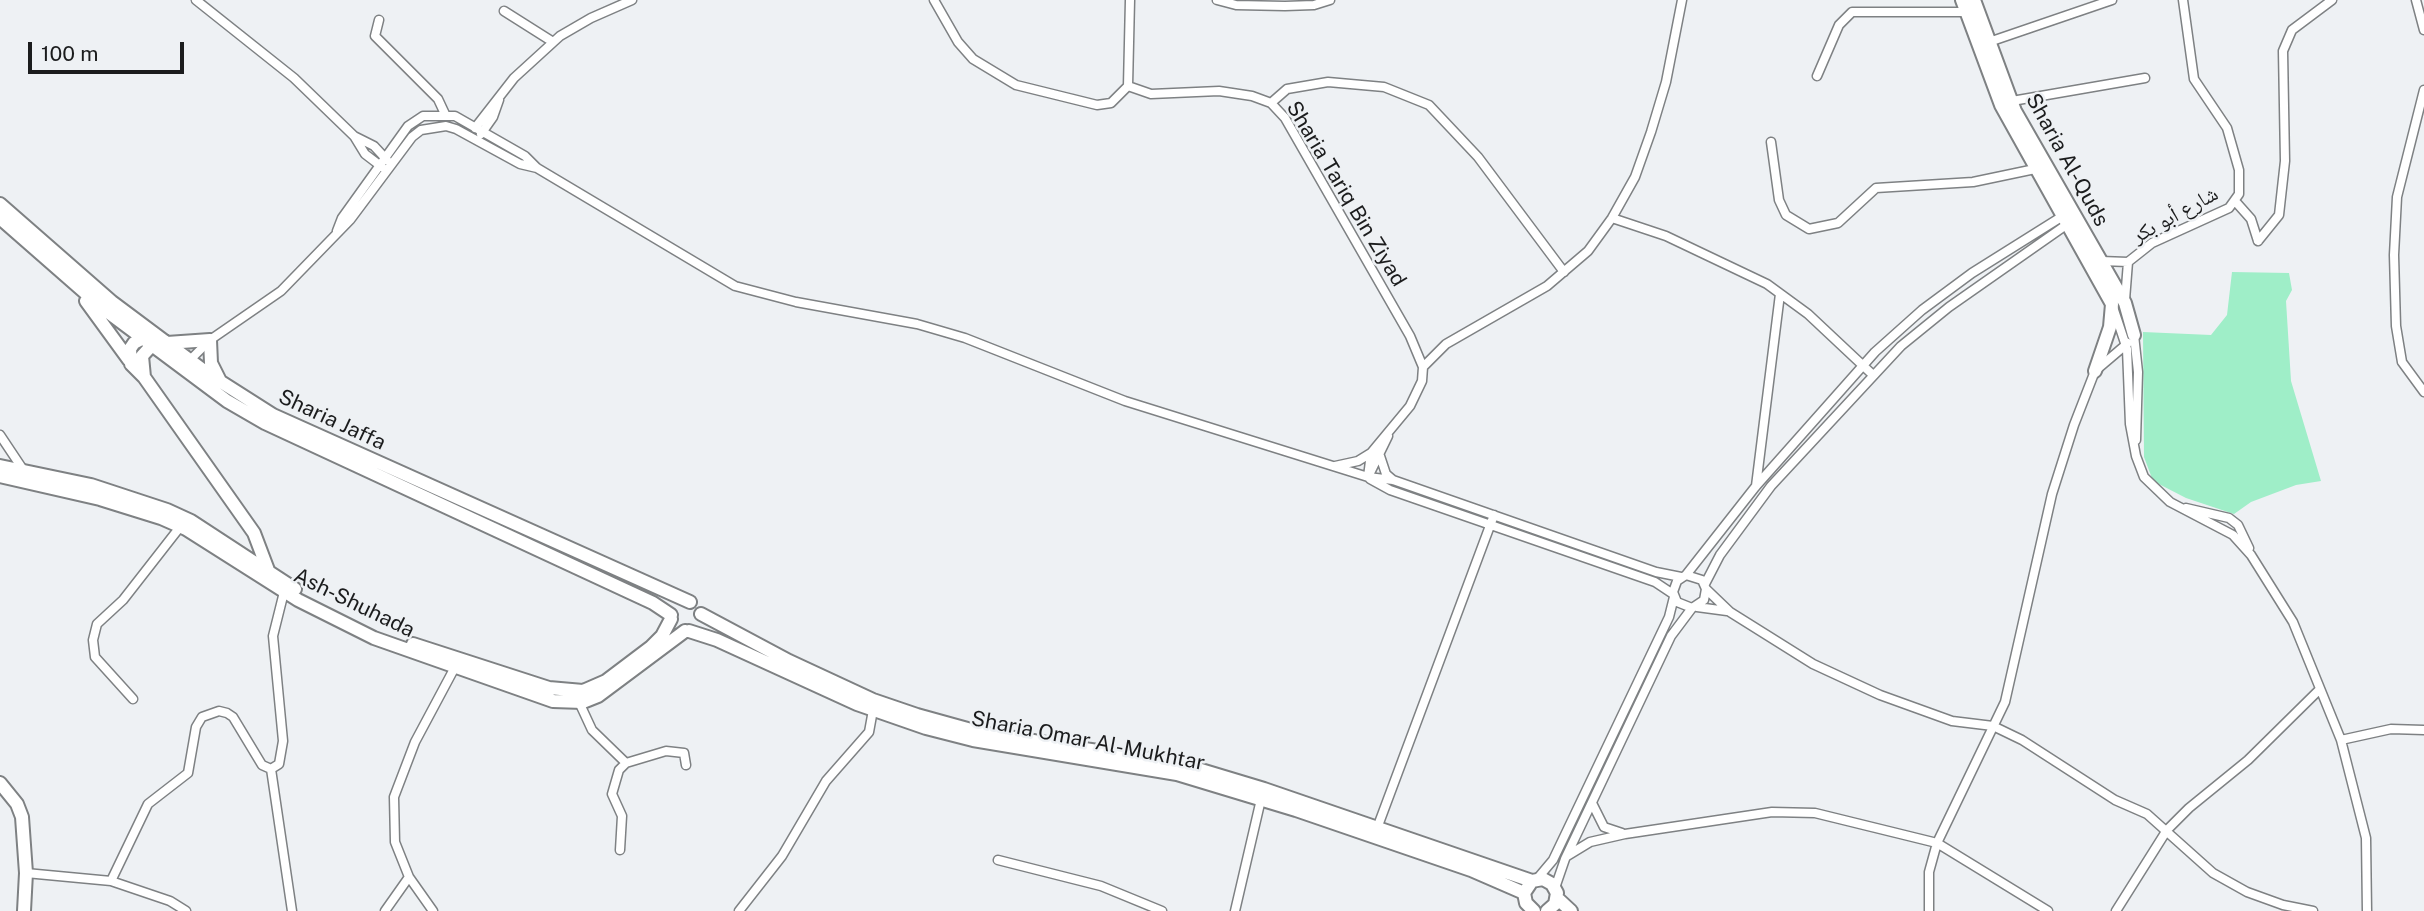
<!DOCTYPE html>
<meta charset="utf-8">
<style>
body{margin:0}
#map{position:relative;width:2424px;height:911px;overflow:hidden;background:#eef1f4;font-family:"Public Sans",sans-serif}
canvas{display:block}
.scale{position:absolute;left:28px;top:42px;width:156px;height:32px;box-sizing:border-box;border:4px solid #1b1c1d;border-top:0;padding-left:9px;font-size:21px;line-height:24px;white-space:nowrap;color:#1b1c1d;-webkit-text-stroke:5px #eef1f4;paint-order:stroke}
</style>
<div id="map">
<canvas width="2424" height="911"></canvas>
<div class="scale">100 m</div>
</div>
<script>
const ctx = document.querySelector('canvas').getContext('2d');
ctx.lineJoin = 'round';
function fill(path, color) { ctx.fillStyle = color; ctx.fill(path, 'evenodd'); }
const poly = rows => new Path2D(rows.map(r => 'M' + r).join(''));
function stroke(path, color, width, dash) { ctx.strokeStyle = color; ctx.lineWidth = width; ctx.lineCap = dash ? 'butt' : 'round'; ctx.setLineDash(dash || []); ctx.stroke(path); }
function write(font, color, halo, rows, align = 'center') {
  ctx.font = font + ' "Public Sans","Noto Naskh Arabic",sans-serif'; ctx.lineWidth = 5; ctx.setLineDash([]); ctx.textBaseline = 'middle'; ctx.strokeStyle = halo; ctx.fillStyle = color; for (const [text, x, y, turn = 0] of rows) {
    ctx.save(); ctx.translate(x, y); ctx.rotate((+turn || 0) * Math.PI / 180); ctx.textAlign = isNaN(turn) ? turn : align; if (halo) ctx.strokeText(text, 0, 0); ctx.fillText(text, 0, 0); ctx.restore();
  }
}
fill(poly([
 [2232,272,2289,273,2292,290,2286,301,2291,381,2321,481,2296,485,2251,502,2234,514,2186,498,2153,481,2144,457,2143,332,2211,335,2227,315]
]), '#9feec8');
const street = poly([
 [196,0,294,78,354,136,365,154,382,167],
 [934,0,958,42,973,59,1016,85,1097,105,1111,103,1128,86],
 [1130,0,1128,86,1151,94,1219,91,1252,96,1271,103,1285,118,1410,336,1423,367,1422,381,1410,406,1371,453,1368,477],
 [1217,0,1236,5,1285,6,1314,5,1330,0],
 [2416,0,2424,30],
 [504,11,553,42],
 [379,20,375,36,438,99,445,114],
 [1989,42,2112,0],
 [1817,76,1839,25,1852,12,1966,12],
 [2424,90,2397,197,2394,255,2396,326,2402,362,2424,392],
 [2012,101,2145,78],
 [1271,103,1287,89,1328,82,1384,87,1429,105,1478,157,1564,272],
 [475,128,514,78,560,36,591,18,632,0],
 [481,134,493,117,499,100],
 [354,136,374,146,387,160],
 [1771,142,1779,200,1786,215,1809,229,1838,223,1876,188,1973,182,2035,169],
 [2235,201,2251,219,2258,241],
 [1612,218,1666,236,1767,284,1808,314,1873,375],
 [337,231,342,218,408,126,423,116,455,116,525,156,537,168,735,286,796,302,917,324,965,338,1125,401,1368,477,1393,480,1656,572,1681,577],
 [2258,241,2279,215,2285,161,2283,51,2292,30,2332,0],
 [2101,261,2128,262,2152,243,2229,208,2239,194,2239,170,2227,128,2194,79,2183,0],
 [2125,300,2128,262],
 [2113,307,2127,349,2130,424,2136,456,2144,477,2170,502,2233,535,2251,555,2293,622,2341,740,2366,838,2367,911],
 [2134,335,2138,372,2136,440],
 [188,362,210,340,281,291,350,220,412,137,421,130,446,126,456,129,520,164,537,168],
 [1423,367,1446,344,1547,286,1588,251,1612,218,1635,177,1651,132,1666,82,1682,0],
 [0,435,24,471],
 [1380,456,1386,474,1393,480],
 [1335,466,1358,461,1371,453],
 [1369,475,1388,436],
 [1370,479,1390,490,1655,582,1673,594],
 [1756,486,1780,294],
 [2186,508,2229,518,2238,525,2249,548],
 [1686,575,1756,486,1875,352,1922,310,1972,273,2066,214],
 [1705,584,1720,555,1771,486,1901,346,1949,307,2069,223],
 [1706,589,1730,612,1813,664,1880,695,1952,721,1993,726,2022,740,2115,800,2147,814,2213,873,2247,892,2283,905,2313,911],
 [1697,607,1727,611],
 [133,699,95,657,93,640,97,624,123,600,180,527],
 [579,702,592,730,626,763],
 [2341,740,2391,729,2424,730],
 [271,769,292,911],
 [1592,803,1604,827,1622,833],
 [1376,831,1494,515],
 [620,850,622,816,612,794,619,770,626,763,666,751,684,753,686,765],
 [1567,856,1590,842,1625,834,1772,812,1815,813,1937,843,2048,911],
 [998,860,1101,886,1162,911],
 [26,873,111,881,170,901,186,911],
 [409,877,433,911],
 [1537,879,1553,860,1669,617,1674,597],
 [111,881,148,804,188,773,196,727,202,717,219,711,227,713,233,717,262,765,271,769,279,764,283,741,273,636,284,592],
 [1555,888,1565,859,1671,636,1692,608,1704,600,1706,589,1702,580,1686,575,1677,581,1673,592,1677,602,1692,608],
 [385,911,409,877,395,842,394,797,415,742,454,669],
 [739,911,782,856,826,781,869,732,873,710],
 [1235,911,1262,795],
 [1929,911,1929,872,1937,843,2005,702,2052,494,2074,425,2095,371,2128,343],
 [2116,911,2167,830,2189,808,2248,760,2319,690]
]);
const secondary = poly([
 [1962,0,2001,105,2112,304,2110,327,2095,371],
 [1974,0,2015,111,2125,303,2134,335],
 [0,204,112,302,207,373,273,415,690,602],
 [0,218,105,310,227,401,265,423,653,603,671,615],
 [86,301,129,360],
 [167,343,210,340,211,363,220,381],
 [144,377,142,356,152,345,153,333,134,343,130,349,131,364,144,377,254,533,268,570],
 [0,466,91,485,167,510,191,521,295,589],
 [0,476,100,499,161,518,186,529,298,600,374,638,553,701,583,702,598,696,685,631],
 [701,614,789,661,873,700,917,715,982,733,1181,764,1264,789,1532,881],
 [689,631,717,640,857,704,926,728,973,740,1177,774,1296,810,1471,870,1524,893],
 [413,644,549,688,583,691,606,681,651,647,662,636,671,619],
 [0,783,17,804,22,817,26,873,24,911],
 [1557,898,1571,911],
 [1534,911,1526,903,1524,893,1532,881,1543,879,1552,884,1557,893,1555,904,1547,911]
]);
stroke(street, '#7e8183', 11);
stroke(secondary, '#7e8183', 16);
stroke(street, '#fff', 8);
stroke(secondary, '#fff', 12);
write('21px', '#1b1c1d', '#eef1f4', [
 ["Sharia Al-Quds",2067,160,61],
 ["Sharia Tariq Bin Ziyad",1346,194,59],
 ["شارع أبو بكر",2175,215,-29],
 ["Sharia Jaffa",332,420,25],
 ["Ash-Shuhada",354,603,26],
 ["Sharia Omar Al-Mukhtar",1088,741,11]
]);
</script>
